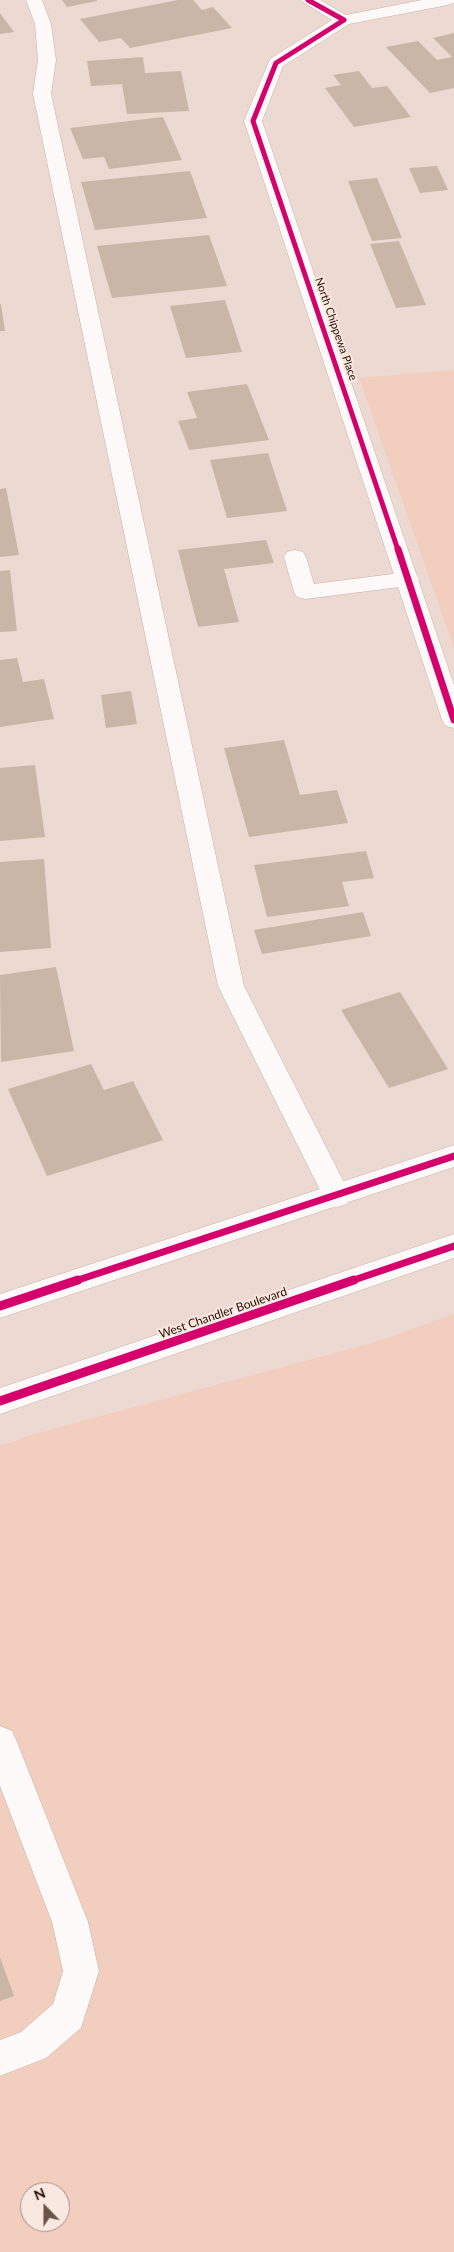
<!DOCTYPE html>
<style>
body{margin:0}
#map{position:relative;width:454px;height:2252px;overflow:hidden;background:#ecdad2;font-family:Lato,sans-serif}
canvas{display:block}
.north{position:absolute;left:20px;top:2182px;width:50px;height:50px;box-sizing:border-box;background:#f8e8e0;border:1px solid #a49087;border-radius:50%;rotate:338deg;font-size:14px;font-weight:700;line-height:20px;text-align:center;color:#250b01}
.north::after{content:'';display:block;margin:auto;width:18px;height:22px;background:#6b534a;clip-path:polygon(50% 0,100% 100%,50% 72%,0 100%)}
</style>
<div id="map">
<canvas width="454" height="2252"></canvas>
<div class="north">N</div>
</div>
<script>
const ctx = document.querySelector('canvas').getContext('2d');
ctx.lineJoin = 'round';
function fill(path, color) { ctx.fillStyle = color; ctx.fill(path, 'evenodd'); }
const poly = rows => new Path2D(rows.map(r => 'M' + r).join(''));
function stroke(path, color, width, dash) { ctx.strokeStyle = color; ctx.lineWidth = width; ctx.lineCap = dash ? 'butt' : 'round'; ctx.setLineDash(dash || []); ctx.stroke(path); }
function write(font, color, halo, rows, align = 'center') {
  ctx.font = font + ' Lato,sans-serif'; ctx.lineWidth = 4; ctx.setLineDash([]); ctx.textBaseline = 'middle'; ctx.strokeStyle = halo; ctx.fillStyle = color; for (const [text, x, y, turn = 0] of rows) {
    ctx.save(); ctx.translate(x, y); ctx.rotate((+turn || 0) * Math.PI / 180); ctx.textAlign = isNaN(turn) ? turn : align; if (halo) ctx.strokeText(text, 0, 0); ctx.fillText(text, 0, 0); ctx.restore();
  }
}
fill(poly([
 [454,370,454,648,359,378],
 [454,1314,454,2252,0,2252,0,1446,34,1434,379,1341],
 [30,2192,60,2192,60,2222,30,2222]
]), '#f2cebe');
fill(poly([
 [62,0,97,0,97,1,67,7],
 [178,0,193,0,202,10,213,7,232,28,130,48,121,38,99,42,80,19],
 [0,13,14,32,0,34],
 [454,33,454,88,430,93,386,47,418,41,437,60,452,57,433,38],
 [143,57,145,73,181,71,189,111,127,114,122,84,91,86,87,61],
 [359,71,372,88,387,86,411,117,354,127,325,88,341,85,333,75],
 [163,117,182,160,109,169,104,157,83,159,70,128],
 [437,166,448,190,420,193,409,168],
 [190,171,207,218,95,230,81,182],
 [377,178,402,238,372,241,348,181],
 [209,235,227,286,112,298,97,246],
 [399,241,426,305,396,308,370,244],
 [225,300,242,352,186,358,170,306],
 [0,304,1,304,5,331,0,331],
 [247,384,269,440,189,450,178,421,197,418,187,392],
 [268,453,287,511,227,518,210,460],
 [6,488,19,555,0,557,0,489],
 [266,540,274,563,224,569,239,622,198,627,178,550],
 [10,570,17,631,0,632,0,571],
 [17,658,23,682,44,679,54,719,0,727,0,660],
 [131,691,137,724,106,728,101,695],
 [284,740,300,795,337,790,348,823,249,837,224,748],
 [35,765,45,837,0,841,0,768],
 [366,851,374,878,342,882,349,906,267,917,254,865],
 [44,859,51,948,0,952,0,862],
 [363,912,371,936,262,954,254,930],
 [56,967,74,1051,1,1062,0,975],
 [400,992,448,1069,389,1088,341,1010],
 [91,1064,104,1090,133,1081,163,1140,47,1176,8,1089],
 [0,1957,14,1996,0,2001]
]), '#c9b6a7');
const service = poly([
 [26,0,42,0,51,24,56,60,51,94,244,986,351,1196,347,1204,337,1207,327,1204,218,986,33,94,38,60,35,24,26,0],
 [295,550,303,552,306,557,314,584,408,572,416,574,419,579,416,584,408,586,305,599,297,597,294,592,284,557,287,552,295,550],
 [0,1726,12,1731,17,1742,88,1922,99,1971,81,2028,46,2058,0,2076,0,2040,21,2032,53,2004,63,1971,52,1922,0,1786,0,1726]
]);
const minor = poly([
 [300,0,320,0,346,15,422,0,454,0,454,3,448,5,349,24,283,66,262,121,454,685,454,728,446,726,442,720,244,121,270,59,332,20,300,0]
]);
const secondary = poly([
 [454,1145,454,1167,0,1318,0,1294,454,1145],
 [454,1234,454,1258,0,1414,0,1388,454,1234]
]);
stroke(service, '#c6b0a5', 1);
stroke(minor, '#c6b0a5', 1);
stroke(secondary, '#c6b0a5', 1);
fill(service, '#fcf9f8');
fill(minor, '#fcf9f8');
fill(secondary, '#fcf9f8');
stroke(poly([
 [308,0,344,20,276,63,253,121,398,550]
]), '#d6006c', 5);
stroke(poly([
 [398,549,454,720],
 [75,1281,454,1156],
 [351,1281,454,1246]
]), '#d6006c', 7);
stroke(poly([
 [0,1306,78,1280],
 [0,1401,354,1280]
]), '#d6006c', 9);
write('11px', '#250b01', '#f8e8e0', [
 ["North Chippewa Place",336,329,71]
]);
write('12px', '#250b01', '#f8e8e0', [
 ["West Chandler Boulevard",223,1313,-19]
]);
</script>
